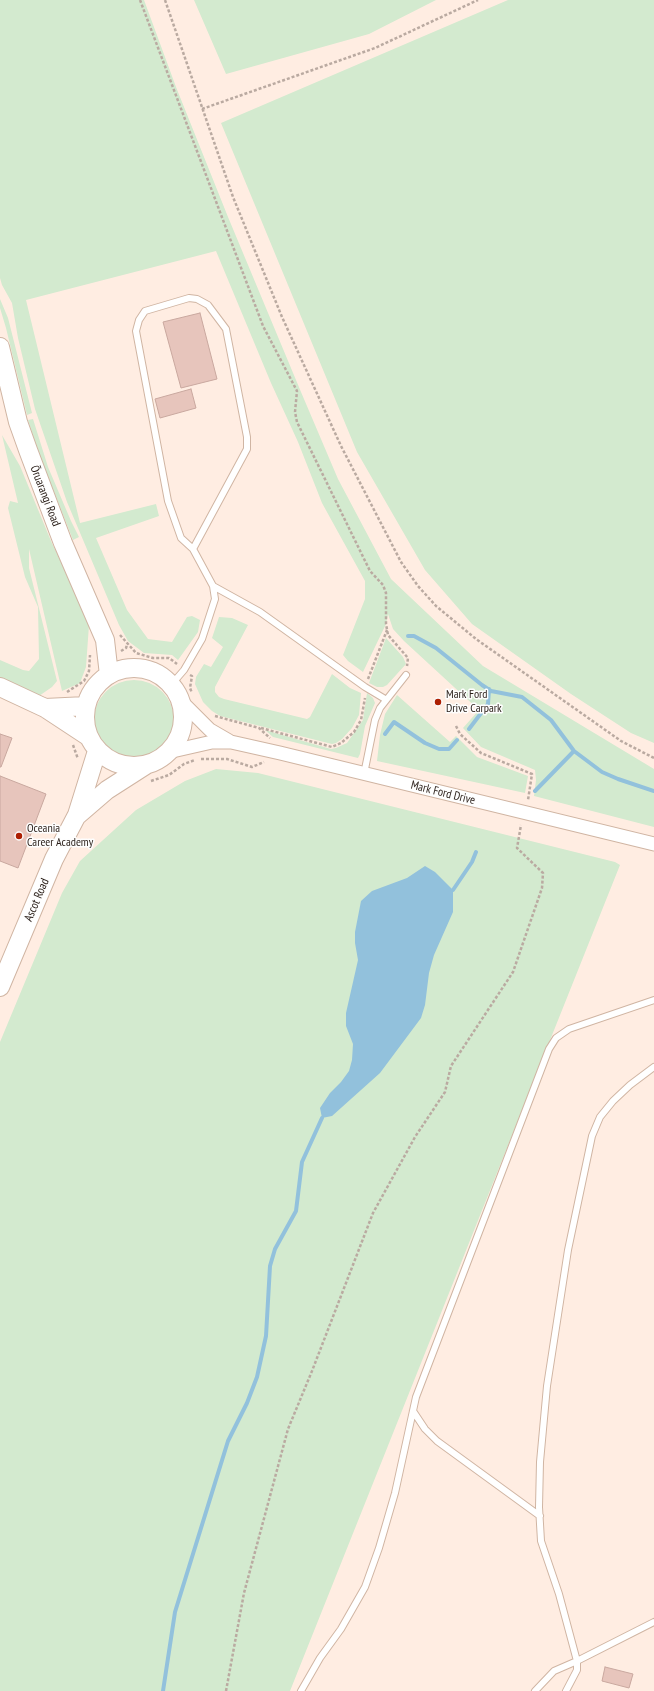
<!DOCTYPE html>
<meta charset="utf-8">
<style>
body{margin:0}
canvas{display:block;background:#ffede2}
</style>
<canvas width="654" height="1691"></canvas>
<script>
const ctx = document.querySelector('canvas').getContext('2d');
ctx.lineJoin = 'round';
function fill(path, color) { ctx.fillStyle = color; ctx.fill(path, 'evenodd'); }
const poly = rows => new Path2D(rows.map(r => 'M' + r).join(''));
function stroke(path, color, width, dash) { ctx.strokeStyle = color; ctx.lineWidth = width; ctx.lineCap = dash ? 'butt' : 'round'; ctx.setLineDash(dash || []); ctx.stroke(path); }
function write(font, color, halo, rows, align = 'center') {
  ctx.font = font + ' "PT Sans Narrow",sans-serif'; ctx.lineWidth = 3; ctx.setLineDash([]); ctx.textBaseline = 'middle'; ctx.strokeStyle = halo; ctx.fillStyle = color; for (const [text, x, y, turn = 0] of rows) {
    ctx.save(); ctx.translate(x, y); ctx.rotate((+turn || 0) * Math.PI / 180); ctx.textAlign = isNaN(turn) ? turn : align; if (halo) ctx.strokeText(text, 0, 0); ctx.fillText(text, 0, 0); ctx.restore();
  }
}
fill(poly([
 [0,0,144,0,176,87,228,217,301,392,338,479,391,579,483,666,654,769,654,827,534,796,536,780,535,770,481,747,463,728,479,710,404,641,393,629,388,614,386,624,363,672,348,661,343,655,365,599,365,581,322,503,298,442,271,383,216,251,26,300,80,523,156,504,159,516,96,538,127,610,148,639,172,642,187,617,192,616,200,620,198,632,178,660,172,655,144,653,128,641,119,625,67,502,35,409,18,338,12,303,2,285,0,278],
 [194,0,436,0,369,34,226,74],
 [508,0,654,0,654,743,631,733,571,694,472,624,425,570,357,452,221,123],
 [0,299,8,318,32,413,27,415,6,328,0,308],
 [33,419,48,467,71,521,79,537,73,540,38,451,28,420],
 [2,435,20,466,51,541,75,592,89,625,86,667,80,683,62,691,29,549,29,568,57,681,52,687,39,696,0,679,0,660,23,670,29,671,39,659,38,607,25,577,8,508,10,501,18,503],
 [219,617,232,618,248,625,215,687,215,692,219,697,224,699,307,719,310,717,332,674,350,688,361,693,359,715,352,728,342,739,336,743,332,744,220,716,212,711,203,702,195,684,196,677,204,664,211,667,223,647,212,638],
 [386,638,403,657,406,664,387,685,383,687,377,687,369,683],
 '94 720a40 40 0 1 1 80 0a40 40 0 1 1-80 0Z',
 [367,693,373,698,375,703,365,726,360,754,358,758,273,737,265,730,331,749,336,748,347,743,363,720],
 [397,695,450,742,456,736,477,757,528,776,525,793,377,761,380,735,385,714],
 [216,769,258,773,615,862,620,865,290,1691,0,1691,0,1042,62,893,80,861,136,810,185,781]
]), '#d3eacf');
fill(poly([
 [425,866,435,872,453,890,453,912,434,955,429,973,425,1005,421,1018,380,1073,332,1116,322,1118,320,1108,330,1093,341,1082,349,1071,352,1060,353,1044,346,1026,346,1013,358,960,355,943,355,932,361,901,372,891,407,878]
]), '#92c1dc');
stroke(poly([
 [408,636,414,636,436,648,482,685,491,691,522,697,551,720,574,751,602,772,618,779,654,791],
 [469,729,488,704,489,689],
 [385,734,394,722,425,743,439,749,449,749,457,740],
 [535,791,574,751],
 [453,890,472,862,476,852],
 [163,1691,175,1612,228,1441,247,1403,257,1377,266,1336,270,1266,275,1249,296,1211,302,1162,322,1118]
]), '#92c1dc', 4);
const building = poly([
 [200,313,217,379,181,388,163,322,200,313],
 [191,389,196,408,160,418,155,399,191,389],
 [0,734,12,738,1,767,0,767,0,734],
 [0,776,46,794,18,868,0,861,0,776],
 [605,1667,633,1674,629,1688,602,1681,605,1667]
]);
fill(building, '#e7c5bc');
stroke(building, '#c9a89f', 1);
const lane = poly([
 [213,586,260,612,365,687,385,699],
 [171,685,184,670,202,639,215,599,213,586,193,549,181,538,168,501,136,331,139,320,145,311,189,298,197,299,208,305,226,329,247,437,247,449,193,549],
 [364,774,375,720,380,708,406,675],
 [654,1067,630,1085,613,1101,600,1117,592,1136,568,1250,547,1386,540,1462,539,1507,541,1541,559,1594,577,1661,654,1622],
 [413,1411,425,1429,437,1441,540,1516],
 [301,1691,320,1658,341,1629,365,1587,379,1548,395,1493,416,1397,549,1049,556,1038,569,1029,654,1000],
 [535,1691,554,1671,577,1661,577,1670,566,1691]
]);
const street = poly([
 [179,699,210,730,229,741],
 [168,752,212,742,231,742,280,753,654,844]
]);
const secondary = poly([
 [0,347,18,422,28,450,63,543,105,640,109,675],
 '85 717a49 49 0 1 1 98 0a49 49 0 1 1-98 0Z',
 [0,687,45,708,89,737],
 [45,708,86,706],
 [78,815,107,790,146,765],
 [0,987,54,859,77,815,97,751]
]);
stroke(lane, '#d0b5a3', 8);
stroke(street, '#d0b5a3', 15);
stroke(secondary, '#d0b5a3', 20);
stroke(poly([
 [140,0,263,326,297,391,295,412,297,422,370,571,383,585,386,593,386,624,388,635,408,658,407,666],
 [165,0,233,197,282,317,341,446,401,562,418,586,436,606,476,639,621,741,654,758],
 [202,109,375,48,478,0],
 [120,635,136,653,153,658,169,658,177,664],
 [121,651,126,648,127,645],
 [190,675,192,676,190,688,192,693],
 [368,679,387,630],
 [67,692,84,681,89,671,90,655],
 [215,716,259,728,270,738],
 [456,726,460,734,481,753,532,774,528,800],
 [261,728,332,747,341,743,354,732,361,720,365,698],
 [73,745,78,759],
 [201,759,227,759,252,767,264,762],
 [151,781,169,775,184,764,195,760],
 [226,1691,244,1593,288,1429,312,1371,373,1213,415,1137,445,1092,451,1066,513,972,542,888,543,873,517,848,521,825]
]), '#baaaa1', 2.5, [3, 2]);
stroke(lane, '#fff', 6);
stroke(street, '#fff', 13);
stroke(secondary, '#fff', 18);
for (const [x, y, r, color] of [
 [438,702,4,"#ad1f02"],
 [19,836,4,"#ad1f02"]
]) { const dot = new Path2D(); dot.arc(x, y, r, 0, 2 * Math.PI); ctx.fillStyle = color; ctx.fill(dot); stroke(dot, '#fefefe', 1.5); }
write('12px', '#291e18', '#fefefe', [
 ["Ōruarangi Road",45,496,69],
 ["Mark Ford Drive",443,793,14],
 ["Ascot Road",37,900,-67]
]);
write('12px', '#291e18', '#fefefe', [
 ["Mark Ford",446,695],
 ["Drive Carpark",446,709],
 ["Oceania",27,829],
 ["Career Academy",27,843]
], 'left');
</script>
